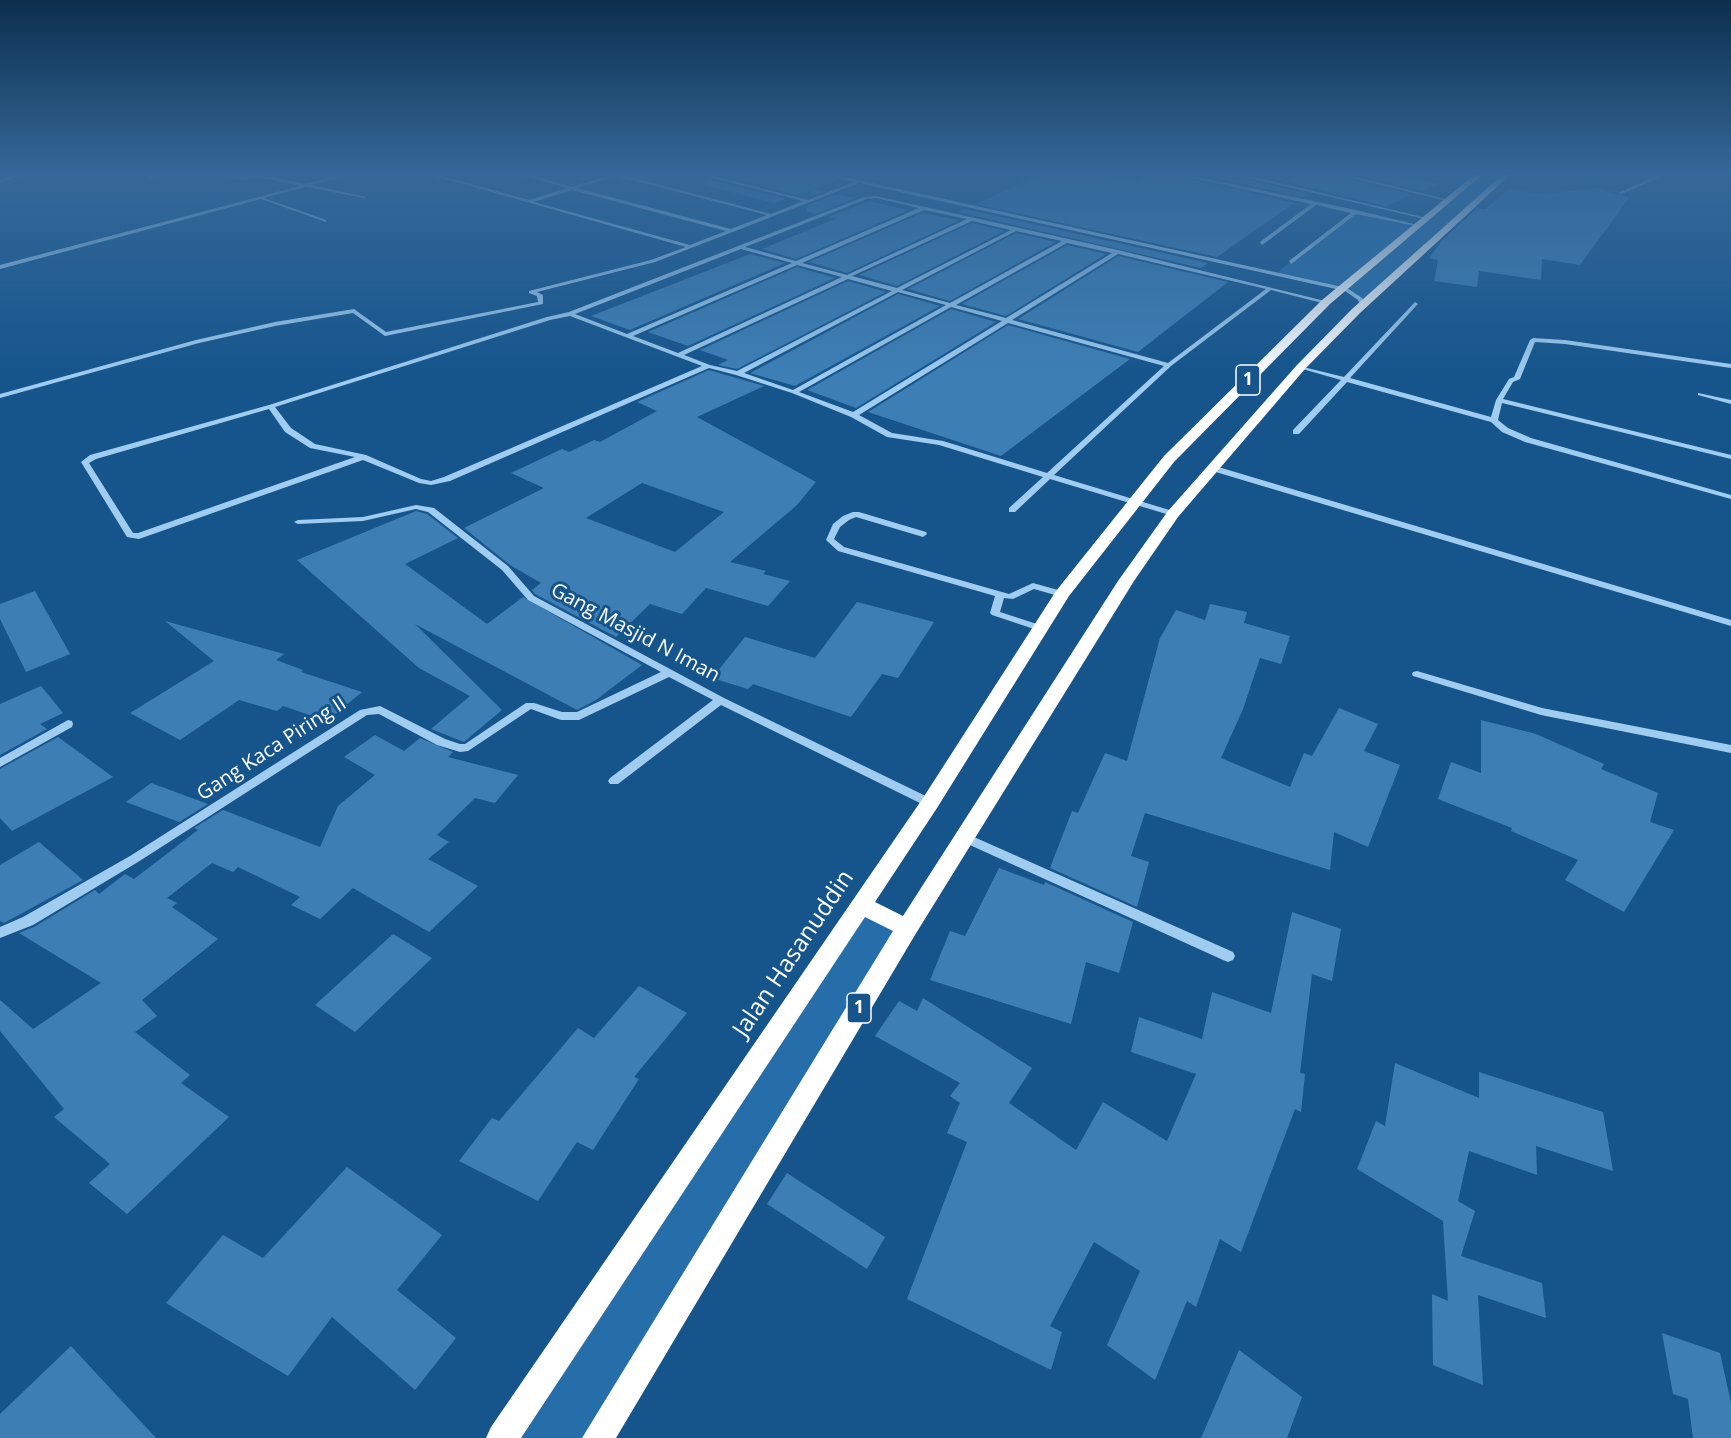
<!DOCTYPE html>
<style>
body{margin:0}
canvas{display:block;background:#15558c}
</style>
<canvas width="1731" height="1438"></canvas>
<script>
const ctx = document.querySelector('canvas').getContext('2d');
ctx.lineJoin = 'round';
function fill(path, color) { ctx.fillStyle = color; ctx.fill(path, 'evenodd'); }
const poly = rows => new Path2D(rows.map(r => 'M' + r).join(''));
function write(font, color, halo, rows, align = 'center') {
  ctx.font = font + ' "Open Sans",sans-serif'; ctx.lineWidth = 6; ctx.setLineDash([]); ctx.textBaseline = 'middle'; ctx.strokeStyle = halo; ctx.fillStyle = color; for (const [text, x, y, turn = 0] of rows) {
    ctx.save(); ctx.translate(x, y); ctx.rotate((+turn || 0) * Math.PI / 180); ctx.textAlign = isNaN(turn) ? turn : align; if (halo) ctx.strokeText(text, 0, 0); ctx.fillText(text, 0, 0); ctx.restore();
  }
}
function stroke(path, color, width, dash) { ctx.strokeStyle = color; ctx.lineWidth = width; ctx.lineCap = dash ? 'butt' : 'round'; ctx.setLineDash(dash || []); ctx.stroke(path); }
fill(poly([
 [1479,175,1507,175,1363,305,1354,293,1275,274,1356,211,1416,225],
 [860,904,907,928,598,1438,502,1438]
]), '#256ea9');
fill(poly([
 [721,175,824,175,838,180,814,189,825,191,810,197,812,190,797,195],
 [1038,175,1111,175,1140,181,1141,175,1176,175,1294,203,1217,257,976,204],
 [1201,175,1234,175,1307,194,1303,197],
 [1258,175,1337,175,1412,195,1386,206],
 [1359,175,1392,175,1440,184,1422,191],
 [705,178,786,199,774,203,704,185],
 [1600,188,1629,198,1580,265,1542,259,1541,280,1479,271,1477,287,1434,281,1438,260,1429,258,1442,241,1477,208,1485,209,1509,189,1540,194],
 [837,194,855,198,815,214,807,211,808,205],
 [869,201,909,210,796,259,762,249,835,219,828,217],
 [965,209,1208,263,1201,268,958,212],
 [922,213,960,220,847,273,809,262],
 [972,223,1004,231,897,286,859,275],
 [1016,233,1056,242,950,301,908,289],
 [1067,245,1106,254,1006,316,962,304],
 [750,254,785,263,630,330,591,316],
 [1118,256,1228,282,1138,352,1018,319],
 [797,267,835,278,688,346,648,332],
 [848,281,886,292,737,369,718,365,728,360,700,350],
 [898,294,940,306,795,386,750,373],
 [951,309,996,322,856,408,807,390],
 [1008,325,1130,359,1001,456,868,412],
 [709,370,764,386,697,417,816,482,797,505,730,562,766,571,763,574,790,581,768,606,706,588,682,614,650,604,616,637,535,594,532,590,541,583,510,565,464,528,544,488,511,473,562,449,569,452,594,440,600,442,657,411,637,402],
 [642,483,724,512,675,552,586,518],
 [416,511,427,514,458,538,405,564,487,624,523,597,642,665,596,700,577,710,415,624,502,710,464,742,431,729,470,696,419,668,297,560],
 [35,591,70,654,26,672,0,619,0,604],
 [857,602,934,622,898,678,882,674,851,717,753,684,748,689,712,678,745,637,815,658],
 [1210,604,1247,612,1244,623,1290,636,1281,664,1260,658,1243,709,1221,758,1290,787,1304,753,1312,756,1339,708,1378,724,1364,751,1400,765,1368,847,1334,832,1330,870,1145,813,1131,856,1149,862,1137,907,1050,868,1072,811,1078,813,1105,753,1127,761,1160,638,1176,610,1205,620],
 [165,621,284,654,276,660,303,670,301,672,362,692,327,721,283,706,277,711,239,700,180,740,130,713,214,661],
 [41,686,63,713,40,724,47,729,0,755,0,704],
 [1481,720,1536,734,1604,764,1601,769,1658,793,1650,822,1674,830,1624,912,1565,880,1578,860,1511,831,1512,828,1438,799,1451,762,1481,773],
 [375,735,404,751,420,738,453,752,448,757,518,775,495,803,475,798,437,835,449,842,428,859,478,886,429,932,353,888,320,919,291,905,300,897,238,867,233,872,212,863,167,898,177,903,172,907,218,939,142,1000,157,1016,135,1032,190,1075,181,1083,229,1117,127,1214,89,1183,110,1164,54,1117,64,1109,0,1031,0,1000,33,1029,101,983,19,933,34,927,95,890,99,894,125,874,134,879,198,830,194,828,223,810,320,847,338,806,375,775,344,757],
 [58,737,113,777,12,831,0,818,0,769],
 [151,783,208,804,179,822,126,802],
 [39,842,83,880,4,923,0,921,0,865],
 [999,868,1044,885,1045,882,1133,922,1119,973,1086,962,1071,1024,930,980,950,931,965,936],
 [1292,912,1341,929,1332,981,1312,974,1300,1073,1305,1074,1301,1112,1295,1109,1241,1252,1220,1239,1196,1307,1187,1301,1155,1380,1107,1345,1140,1271,1094,1242,1050,1326,1062,1332,1051,1370,907,1299,967,1142,947,1133,960,1103,950,1096,960,1083,875,1036,899,1001,917,1011,923,998,1032,1068,1009,1103,1076,1150,1103,1102,1167,1141,1196,1074,1131,1052,1139,1017,1202,1039,1212,992,1271,1013],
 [393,934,432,958,355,1032,315,1005],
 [639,986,687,1013,634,1077,639,1079,593,1150,577,1142,538,1201,459,1161,492,1118,499,1121,578,1028,594,1038],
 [1395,1063,1479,1098,1479,1072,1603,1112,1613,1171,1536,1146,1537,1175,1469,1151,1458,1201,1475,1211,1461,1256,1542,1283,1546,1318,1478,1295,1483,1385,1433,1365,1432,1294,1448,1301,1443,1221,1357,1169,1376,1121,1385,1126],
 [347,1167,442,1235,397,1290,456,1338,415,1390,332,1317,288,1376,166,1303,223,1235,263,1258],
 [787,1173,885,1237,867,1269,767,1204],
 [1662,1333,1720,1353,1731,1403,1731,1438,1693,1438,1688,1399,1673,1394],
 [71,1346,156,1438,0,1438,0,1414],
 [1239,1350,1302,1397,1287,1438,1201,1438]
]), '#3d7fb5');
fill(poly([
 [14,175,21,175,0,183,0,180,14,175],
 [145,175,150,176,161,175,149,179,145,175],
 [161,175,177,175,175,176,161,175],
 [220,175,262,175,306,184,338,175,347,175,312,185,366,197,364,198,306,187,264,198,326,220,326,222,261,199,0,269,0,265,300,186,258,177,243,179,220,175],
 [431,175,439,175,529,200,567,188,522,175,531,175,572,187,608,175,624,175,771,214,803,201,701,175,710,175,808,200,854,182,826,175,836,175,1347,288,1362,298,1366,305,1361,306,1358,300,1345,291,859,183,655,262,537,292,543,295,543,304,385,336,353,313,275,326,199,343,0,398,0,394,196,340,275,322,354,309,386,332,538,302,537,296,529,293,529,291,651,260,686,247,431,175],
 [616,176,767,215,731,229,577,188,616,176],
 [572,190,726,231,690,245,534,202,572,190],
 [1178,175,1188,175,1356,210,1418,225,1416,226,1356,214,1291,264,1289,261,1351,213,1316,205,1262,245,1260,242,1311,204,1178,175],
 [1236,175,1246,175,1427,218,1425,219,1236,175],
 [1339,175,1348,175,1449,200,1447,201,1339,175],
 [1658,175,1665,175,1622,194,1618,193,1658,175],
 [876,196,1118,250,1329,302,1326,304,1271,290,1171,366,1054,475,1176,512,1176,516,1173,516,1050,479,1015,512,1009,512,1009,508,1043,477,939,445,887,437,851,417,792,393,736,375,709,368,450,481,431,485,419,483,363,460,139,539,127,537,81,462,90,455,269,405,547,317,569,312,864,197,876,196],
 [876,198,919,208,796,261,745,247,867,199,876,198],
 [924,210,967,219,847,275,802,263,924,210],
 [972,221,1011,230,897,288,852,276,972,221],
 [1016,231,1062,241,950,303,902,290,1016,231],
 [1067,243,1112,253,1006,318,956,305,1067,243],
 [741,249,792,263,627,334,575,314,741,249],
 [1118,254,1266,289,1168,363,1012,320,1118,254],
 [797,265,842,277,678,353,633,336,797,265],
 [848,279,892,291,737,371,710,365,684,355,848,279],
 [898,292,946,305,793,390,744,373,898,292],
 [951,307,1002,321,853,412,799,392,951,307],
 [570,316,702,366,444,477,431,481,421,479,366,455,315,444,291,428,275,407,550,320,570,316],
 [1008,323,1164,366,1047,473,943,441,892,433,859,415,1008,323],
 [269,409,285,432,310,448,355,457,138,533,133,533,89,463,96,459,269,409],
 [1415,302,1418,304,1417,305,1350,378,1491,417,1496,400,1509,379,1514,377,1530,340,1533,338,1565,340,1731,364,1731,368,1565,344,1535,342,1520,379,1513,382,1503,399,1731,455,1731,459,1502,403,1498,420,1508,428,1531,438,1731,495,1731,499,1525,442,1502,432,1491,422,1347,382,1299,434,1293,434,1293,430,1341,380,1299,368,1299,366,1344,377,1415,302],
 [1698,393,1731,400,1731,404,1698,395,1698,393],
 [1209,466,1215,466,1731,620,1731,626,1209,470,1209,466],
 [416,505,434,508,508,566,534,596,724,698,934,800,936,803,934,806,926,806,721,705,618,784,610,784,608,781,610,778,713,700,669,677,579,720,561,720,531,709,468,751,460,752,437,745,379,714,367,715,138,862,33,925,0,938,0,927,23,917,130,856,360,710,380,706,384,708,445,739,460,744,465,744,526,703,534,703,562,712,577,712,661,672,528,600,502,570,428,512,416,509,363,521,298,524,294,522,298,520,363,517,416,505],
 [853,512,859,512,926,532,927,534,923,537,856,517,849,520,840,527,834,539,844,547,1009,594,1033,583,1065,592,1067,594,1062,597,1034,589,1013,599,1004,598,1000,612,1043,626,1045,628,1043,630,1037,630,992,615,990,613,995,596,838,551,826,540,833,524,843,516,853,512],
 [1417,671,1542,708,1731,745,1731,753,1541,715,1413,676,1412,674,1413,672,1417,671],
 [68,720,72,721,73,724,72,727,0,767,0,758,68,720],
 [965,833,1233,952,1235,956,1233,960,1228,962,1223,960,961,841,959,838,961,835,965,833]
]), '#9fccef');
fill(poly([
 [1474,175,1482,175,1330,304,1174,462,1069,596,937,808,875,902,903,916,1118,581,1168,511,1297,365,1352,309,1502,175,1510,175,1360,313,1305,369,1178,517,1134,581,915,935,616,1438,582,1438,893,931,865,917,521,1438,486,1438,491,1427,923,798,1056,591,1164,456,1322,300,1474,175]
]), '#fff');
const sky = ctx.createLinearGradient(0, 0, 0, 377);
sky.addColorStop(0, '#0c2f4d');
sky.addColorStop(0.46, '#356899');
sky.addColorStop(1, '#35689900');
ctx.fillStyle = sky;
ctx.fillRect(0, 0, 1731, 377);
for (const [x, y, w] of [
 [1248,380,24],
 [859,1008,24]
]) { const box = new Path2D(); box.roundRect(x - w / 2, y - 15, w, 30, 4.5); ctx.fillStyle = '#15558c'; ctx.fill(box); stroke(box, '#fff', 1.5); }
write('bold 18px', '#fff', null, [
 ["1",1248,380],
 ["1",859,1008]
]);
write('20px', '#fff', '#15558c', [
 ["Gang Masjid N Iman",635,633,28],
 ["Gang Kaca Piring II",272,749,-33]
]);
write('24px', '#fff', '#15558c', [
 ["Jalan Hasanuddin",794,954,-56]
]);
</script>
